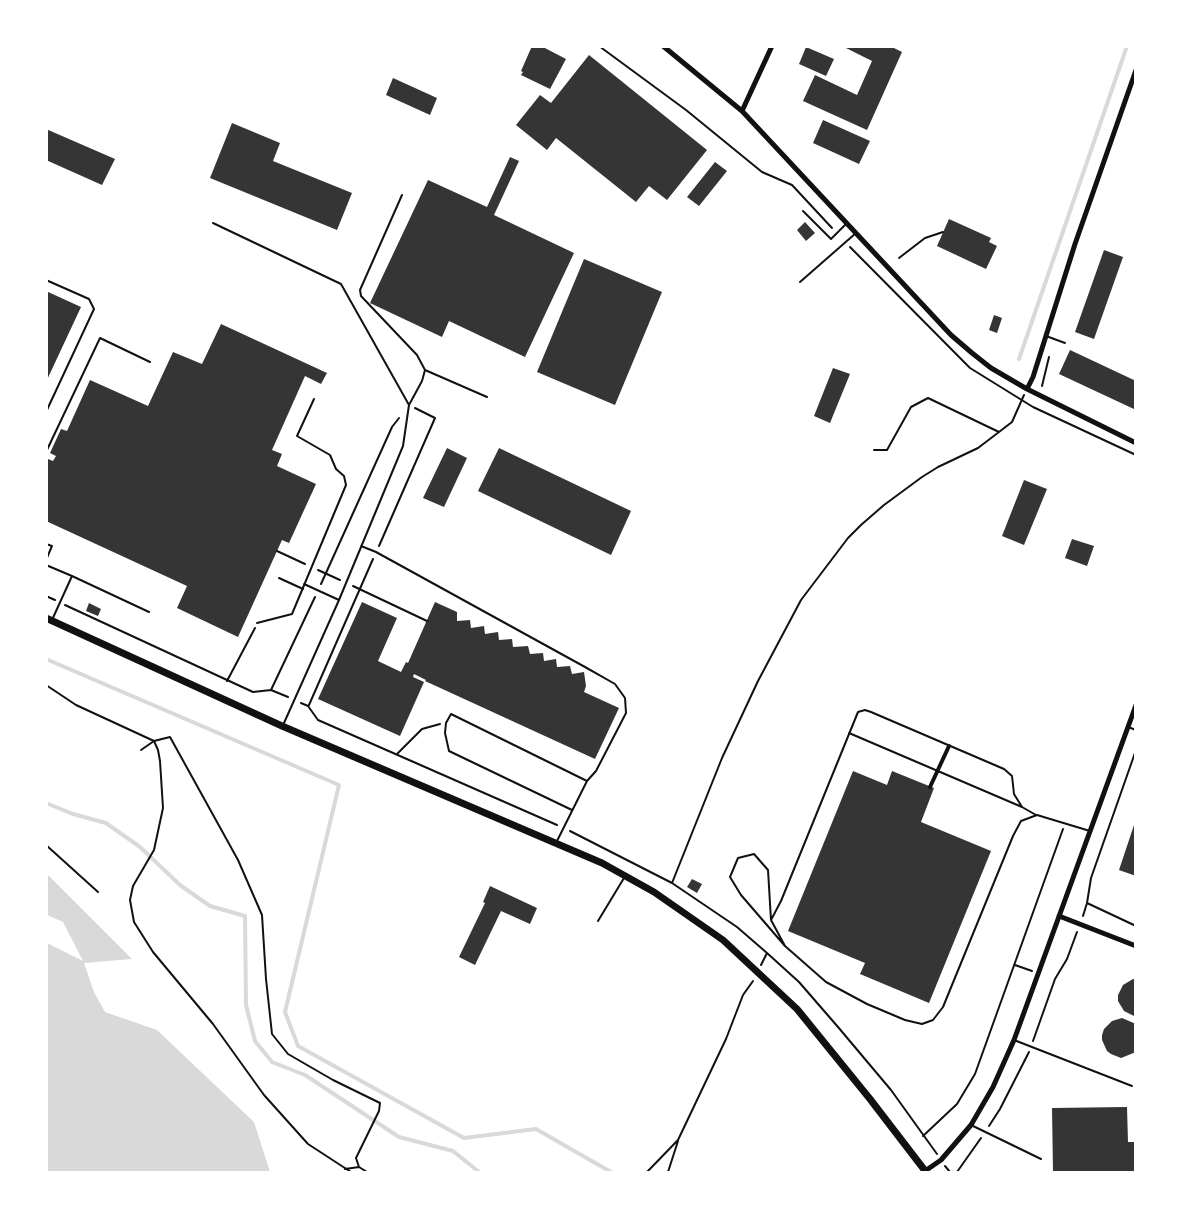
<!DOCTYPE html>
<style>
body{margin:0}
#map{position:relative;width:1182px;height:1219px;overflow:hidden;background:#fff;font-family:"Sofia Sans Condensed",sans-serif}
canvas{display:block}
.frame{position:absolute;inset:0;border:48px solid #fff;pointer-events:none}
</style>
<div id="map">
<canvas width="1182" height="1219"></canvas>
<div class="frame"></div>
</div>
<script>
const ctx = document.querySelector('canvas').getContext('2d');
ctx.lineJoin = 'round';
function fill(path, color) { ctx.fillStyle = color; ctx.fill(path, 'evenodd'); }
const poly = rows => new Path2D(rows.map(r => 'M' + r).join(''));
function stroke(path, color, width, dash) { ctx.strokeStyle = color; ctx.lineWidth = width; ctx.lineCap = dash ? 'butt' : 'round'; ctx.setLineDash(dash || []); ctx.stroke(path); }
fill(poly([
 [47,874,132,959,84,963,94,992,105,1012,157,1030,254,1122,270,1172,47,1172,47,943,83,961,63,922,47,915]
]), '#d9d9d9');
stroke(poly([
 [1019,359,1127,46],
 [46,659,339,785,285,1012,298,1046,464,1138,536,1129,611,1172],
 [46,803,73,814,106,823,140,847,180,885,210,906,245,916,246,1005,255,1041,272,1062,305,1075,399,1137,453,1151,479,1172]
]), '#d9d9d9', 4);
fill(poly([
 [532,46,541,46,566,59,550,89,521,75,523,72,521,71],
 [842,46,890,46,902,52,867,130,803,101,815,75,857,95,872,61],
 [806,47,834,59,826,76,799,64],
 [589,55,707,150,667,200,649,186,636,202,556,138,547,150,516,125,540,95,551,103],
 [393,78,437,98,430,115,386,95],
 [823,120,870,141,859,164,813,143],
 [232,123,280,143,273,161,352,193,337,230,210,178],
 [46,129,115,159,102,185,46,160],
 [510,157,519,161,494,215,574,253,525,357,449,321,442,337,370,303,428,180,487,207],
 [715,162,727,171,699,206,687,197],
 [949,219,991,238,989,242,997,246,986,269,937,246],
 [805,222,815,233,806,241,797,230],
 [1104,250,1123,257,1094,339,1075,332],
 [584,259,662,292,615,405,537,372],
 [46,291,81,307,46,382],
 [994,315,1002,318,997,333,989,330],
 [221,324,327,373,321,384,305,376,272,450,282,454,277,466,316,484,289,543,282,540,238,637,177,608,187,586,46,521,46,462,48,459,53,461,56,456,50,453,61,429,67,431,90,380,148,406,173,352,202,364],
 [1070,350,1136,381,1136,410,1059,374],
 [833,368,850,374,830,423,814,416],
 [447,448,467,458,444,507,423,498],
 [499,448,631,511,611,555,478,491],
 [1024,480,1047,489,1024,545,1002,536],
 [1072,539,1094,546,1087,566,1065,558],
 [362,602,397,618,378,661,401,672,406,662,408,663,435,602,457,612,457,621,470,620,471,628,484,626,485,634,498,632,499,640,512,639,513,647,528,646,530,654,543,653,544,661,556,659,557,667,570,666,572,674,584,672,586,686,584,692,619,708,595,759,425,681,426,680,414,674,413,677,424,682,400,736,318,699],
 [89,603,101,609,98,616,86,611],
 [853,771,887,785,892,771,934,788,921,822,991,851,929,1003,860,974,865,963,788,931],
 [1135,822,1136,822,1136,876,1119,870],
 [692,879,702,884,697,893,687,887],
 [490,886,537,908,530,924,501,911,475,965,459,957,485,903,483,902],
 [1133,979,1136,979,1136,1017,1124,1011,1118,1001,1118,995,1123,985],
 [1122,1018,1136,1024,1136,1052,1121,1058,1111,1054,1107,1051,1102,1040,1102,1035,1104,1029,1112,1021],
 [1127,1107,1128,1142,1136,1142,1136,1172,1053,1172,1052,1108]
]), '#353535');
stroke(poly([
 [599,46,686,110,762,172,792,185,832,228],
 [850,247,970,368,1033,407,1136,455],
 [899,258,925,238,943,232],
 [1042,386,1049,357],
 [874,450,887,450,911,407,928,398,999,432],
 [379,546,435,418,415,408],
 [277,551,305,564],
 [318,570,340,580],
 [321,584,392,427,399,418],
 [353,586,427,621],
 [46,596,55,600],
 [65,605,253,692,271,690,288,697],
 [227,681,255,628],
 [46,685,76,705,154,741,158,750,160,761,163,808,154,850,133,886,130,900,134,922,153,952,213,1024,264,1095,308,1144,351,1172],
 [271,690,315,597],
 [301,703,308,706,318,720,557,825],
 [309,705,373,559],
 [141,750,154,741,170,737,238,860,262,915,266,979,272,1034,288,1054,333,1080,380,1103,379,1111,356,1158,359,1167,367,1172],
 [397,754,422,729,440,724],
 [570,831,672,883,737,927,767,953,761,965],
 [46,845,98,892],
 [672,883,722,758,758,681,801,600,848,538,861,525,884,505,922,477,938,467,978,448,999,432,1012,422,1024,395],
 [1087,903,1136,926],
 [1083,916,1087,903,1091,878,1136,750],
 [767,953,799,982,838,1027,891,1090,937,1154],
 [1015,965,1032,971],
 [1033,1041,1055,979,1067,959,1077,932],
 [989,1126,1000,1109,1029,1052],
 [923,1136,957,1104,975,1074,1063,829],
 [945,1166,950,1172],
 [345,1169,359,1167],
 [647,1172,678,1140,726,1039,743,995,753,981],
 [668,1172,678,1141],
 [957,1172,981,1138]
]), '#111', 2);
stroke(poly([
 [803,211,831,239,847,223],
 [213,223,341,284,409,405],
 [46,280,89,299,94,309,46,412],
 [800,282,856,233],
 [1046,336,1065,343],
 [425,370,487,397],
 [46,452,100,338,150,362],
 [46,544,52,546,46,560],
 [361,546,376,552,585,667,615,684,625,698,626,713,596,771,587,781,557,841],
 [46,565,72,576],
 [279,578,303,589],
 [304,584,339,600],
 [52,620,72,576,149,612],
 [257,623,292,614,346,485,344,476,336,469,330,455,297,436,314,399],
 [284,723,339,600,403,446,409,405,422,381,425,370,417,355,361,296,360,290,402,195],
 [1128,727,1136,730],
 [849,733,1022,807,1036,815],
 [572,810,449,751,445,733,446,723,451,714,587,781],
 [771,920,781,901,858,712,865,710,871,712,1004,769,1012,776,1014,794,1022,807],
 [598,921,624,878],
 [785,946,741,895,730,877,738,858,754,854,768,870,771,920,785,946,826,982,867,1004,905,1020,922,1024,933,1020,943,1007,1013,836,1021,821,1037,815,1090,831],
 [1014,1040,1132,1086],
 [971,1125,1041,1159]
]), '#111', 2);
stroke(poly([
 [930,787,949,746]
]), '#111', 4);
stroke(poly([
 [663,46,742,111,951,335,972,353,991,368,1027,389,1136,443],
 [742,111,772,46],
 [1027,389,1033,377,1075,244,1136,70],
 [1059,916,1136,946],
 [925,1171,941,1160,971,1125,993,1087,1014,1040,1136,705]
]), '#111', 5);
stroke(poly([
 [46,618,282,726,602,863,654,892,723,940,797,1009,870,1099,926,1172]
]), '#111', 7);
</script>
